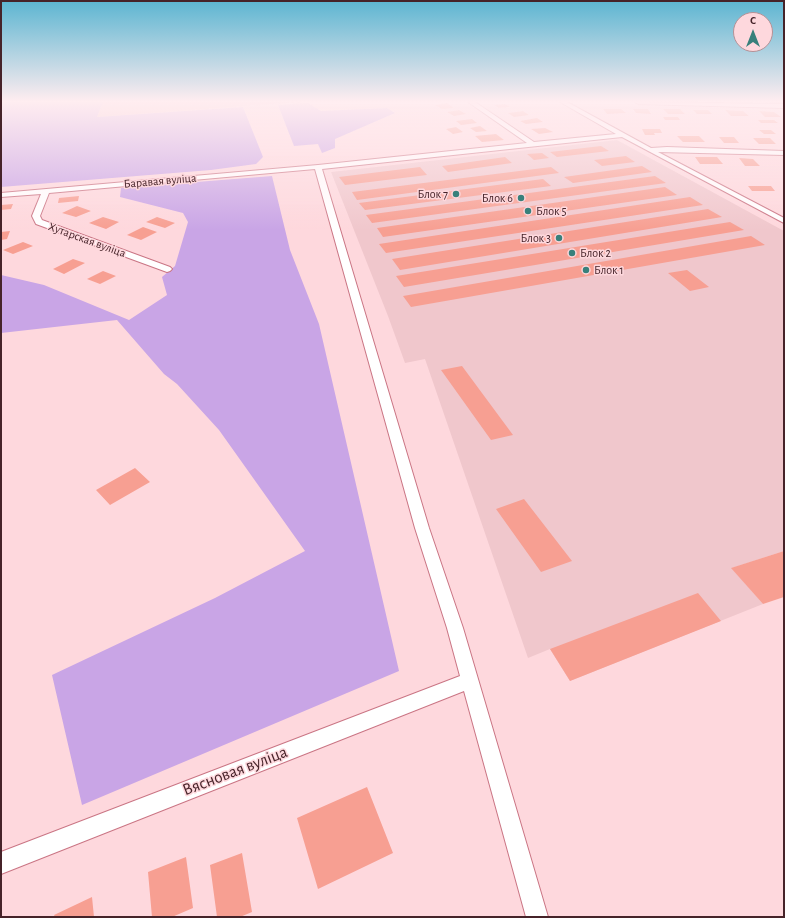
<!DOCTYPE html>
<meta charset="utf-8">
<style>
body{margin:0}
#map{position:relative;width:785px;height:918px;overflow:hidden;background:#fed8dd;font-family:"Alegreya Sans",sans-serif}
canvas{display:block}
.frame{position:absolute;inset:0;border:2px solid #462329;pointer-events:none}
.north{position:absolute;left:733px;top:12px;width:40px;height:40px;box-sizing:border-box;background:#fed8dd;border:1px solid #b49095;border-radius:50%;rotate:0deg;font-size:11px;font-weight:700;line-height:16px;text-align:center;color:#462329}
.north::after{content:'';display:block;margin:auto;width:14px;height:18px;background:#38807b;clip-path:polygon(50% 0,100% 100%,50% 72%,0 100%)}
</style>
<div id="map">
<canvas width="785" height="918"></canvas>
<div class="frame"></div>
<div class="north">С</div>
</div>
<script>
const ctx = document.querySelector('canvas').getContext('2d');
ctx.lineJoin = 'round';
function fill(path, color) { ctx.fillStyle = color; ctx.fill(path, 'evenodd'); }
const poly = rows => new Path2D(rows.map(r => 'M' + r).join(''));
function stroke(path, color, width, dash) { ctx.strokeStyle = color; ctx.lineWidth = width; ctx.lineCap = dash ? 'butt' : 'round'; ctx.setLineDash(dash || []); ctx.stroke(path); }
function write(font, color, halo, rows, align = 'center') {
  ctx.font = font + ' "Alegreya Sans",sans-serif'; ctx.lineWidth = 3; ctx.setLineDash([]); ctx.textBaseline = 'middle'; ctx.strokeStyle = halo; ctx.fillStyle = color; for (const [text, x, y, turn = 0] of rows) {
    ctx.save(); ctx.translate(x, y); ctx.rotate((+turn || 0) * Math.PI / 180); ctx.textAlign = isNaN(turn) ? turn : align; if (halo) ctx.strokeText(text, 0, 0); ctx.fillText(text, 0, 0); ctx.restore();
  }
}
fill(poly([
 [103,102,300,102,97,117],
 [617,140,784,231,784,551,732,568,763,604,570,681,550,649,528,658,425,359,405,363,388,316,331,172]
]), '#f0c7cc');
fill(poly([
 [1,102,103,102,97,117,243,107,263,157,256,164,211,170,1,187],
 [308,103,321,111,387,108,395,113,335,139,335,148,322,153,318,144,294,146,278,105],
 [272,176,290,250,319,324,399,671,82,805,52,675,215,598,305,551,219,430,177,384,164,374,117,320,1,333,1,275,44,285,129,320,167,295,162,277,175,266,188,222,183,213,120,197,121,188]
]), '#c9a5e6');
fill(poly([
 [447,103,454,108,442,109,435,105],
 [505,104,510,107,499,108,494,105],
 [603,109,621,109,626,113,607,114],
 [633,109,648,109,651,114,636,113],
 [663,109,680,109,685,114,668,114],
 [459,110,466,114,454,116,447,112],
 [693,110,708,110,712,114,697,114],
 [725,110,743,111,749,116,731,116],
 [523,111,529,115,514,117,508,113],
 [759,111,774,112,781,117,765,117],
 [663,117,678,117,680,120,665,120],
 [537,118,543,122,526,124,520,121],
 [472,119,477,123,461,125,456,121],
 [758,120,774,120,778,123,761,123],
 [480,126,487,131,476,132,470,128],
 [456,127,463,132,453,134,446,129],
 [545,128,553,132,539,134,531,129],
 [642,129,660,129,662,133,654,133,655,135,645,135],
 [759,130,771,130,776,134,764,134],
 [496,134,504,140,482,142,475,136],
 [677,136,699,136,705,142,683,142],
 [719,137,734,137,739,143,724,143],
 [753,138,770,138,776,144,759,144],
 [601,146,609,151,557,157,550,152],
 [542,153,549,158,534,160,527,154],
 [626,156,635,162,602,166,594,160],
 [505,157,512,163,448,172,442,166],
 [695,157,717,157,723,164,700,164],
 [739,158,753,159,760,166,745,166],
 [642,166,652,172,573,183,564,177],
 [420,167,427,175,345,185,339,177],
 [551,167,559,173,357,200,352,192],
 [655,176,666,183,372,223,366,215],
 [543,179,551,186,365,210,359,203],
 [748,186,771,186,775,191,752,191],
 [665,187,677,195,383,237,377,228],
 [79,196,78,201,58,203,59,198],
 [690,197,703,205,386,253,379,244],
 [13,204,11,209,1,210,1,205],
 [77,206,91,211,76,217,62,213],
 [708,209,722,217,400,270,392,259],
 [103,217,119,222,106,229,89,223],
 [157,217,175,223,165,228,146,222],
 [730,222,744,230,404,287,396,276],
 [143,227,157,232,141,240,127,235],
 [10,231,7,239,1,240,1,232],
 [751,236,765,245,411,307,403,296],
 [23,242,33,246,13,254,3,250],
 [73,259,85,263,64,274,53,269],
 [687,270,709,287,690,291,668,273],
 [103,271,116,276,100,284,87,279],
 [462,366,513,435,491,440,441,370],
 [135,468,150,482,110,505,96,490],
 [524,499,572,561,541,572,496,509],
 [784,551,784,597,763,604,731,568],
 [698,593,721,621,570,681,550,649],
 [367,787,393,853,318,889,297,818],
 [242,853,252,912,240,917,217,917,210,865],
 [186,857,193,908,172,917,152,917,148,872],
 [92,897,94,917,55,917,54,915]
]), '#f79f92');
const minor = poly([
 [468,102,475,102,534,142,616,134,560,102,567,102,651,148,667,147,784,151,784,155,658,152,784,218,784,223,622,137,322,169,429,528,463,628,548,917,526,917,464,691,1,874,1,852,460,676,447,628,415,528,315,169,49,193,40,216,42,220,170,267,172,269,170,271,167,272,36,224,32,216,41,194,1,197,1,193,318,165,527,143,468,102],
 [635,102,784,104,784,108,638,104,635,102]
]);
stroke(minor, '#ca7584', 2);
fill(minor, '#fff');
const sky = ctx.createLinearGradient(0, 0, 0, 230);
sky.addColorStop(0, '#5bb5d1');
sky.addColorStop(0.44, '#ffedf0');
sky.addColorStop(1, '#ffedf000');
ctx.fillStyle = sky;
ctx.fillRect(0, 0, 785, 230);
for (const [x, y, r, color] of [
 [456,194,4,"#38807b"],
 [521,198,4,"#38807b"],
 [528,211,4,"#38807b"],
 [559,238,4,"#38807b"],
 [572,253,4,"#38807b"],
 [586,270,4,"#38807b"]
]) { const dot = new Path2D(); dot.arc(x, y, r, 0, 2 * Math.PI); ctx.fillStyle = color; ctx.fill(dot); stroke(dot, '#fed8dd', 1.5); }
write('12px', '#462329', '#fed8dd', [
 ["Баравая вуліца",160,181,-5],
 ["Хутарская вуліца",87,240,20]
]);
write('12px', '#462329', '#fed8dd', [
 ["Блок 7",448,194],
 ["Блок 6",513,198],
 ["Блок 5",536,211,"left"],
 ["Блок 3",551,238],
 ["Блок 2",580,253,"left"],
 ["Блок 1",594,270,"left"]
], 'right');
write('17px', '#462329', '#fed8dd', [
 ["Вясновая вуліца",235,771,-21]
]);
</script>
